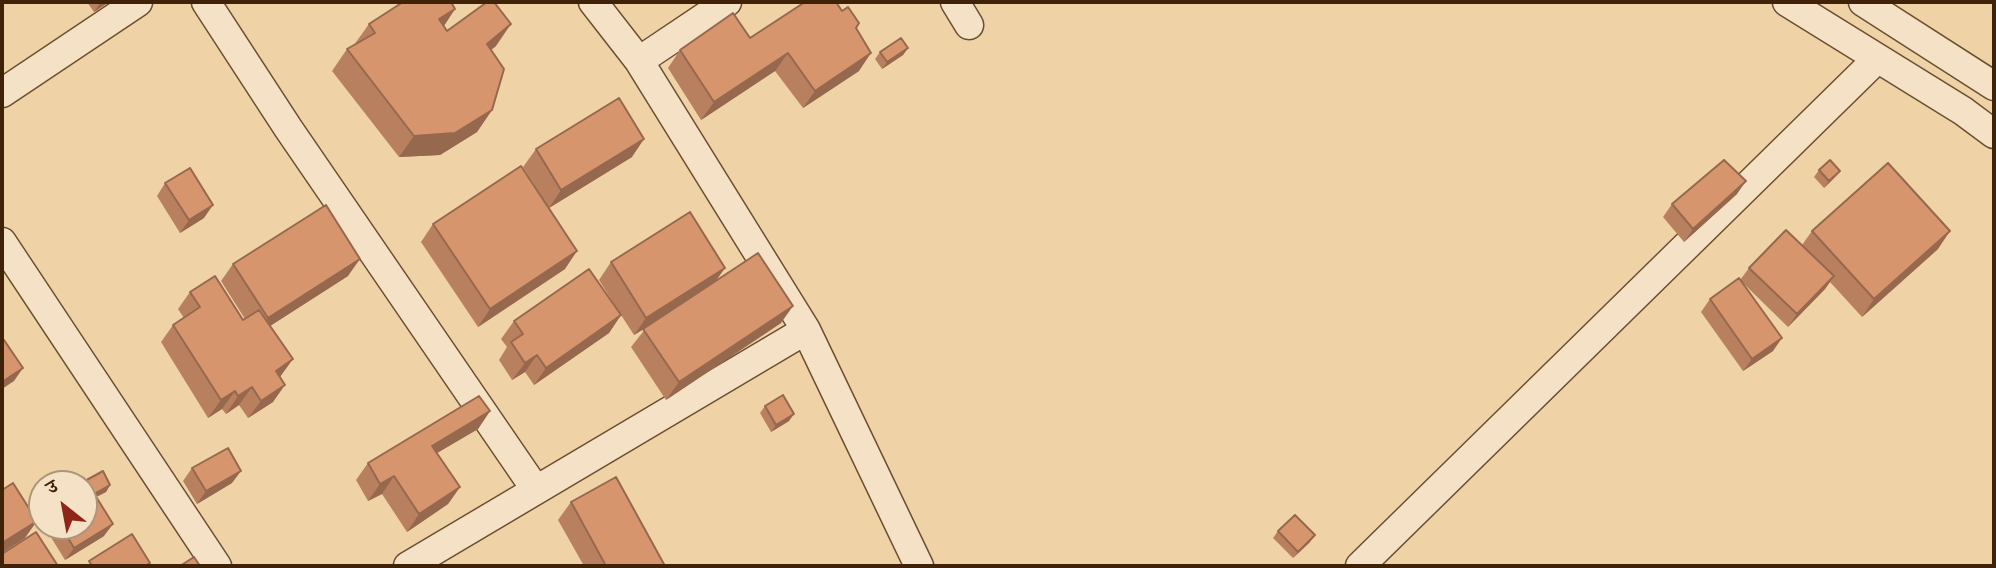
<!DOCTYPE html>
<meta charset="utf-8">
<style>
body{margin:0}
#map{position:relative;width:1996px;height:568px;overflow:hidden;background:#efd3a7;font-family:"Old Standard TT","Noto Serif Devanagari",serif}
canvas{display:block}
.frame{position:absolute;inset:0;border:4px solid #3f2207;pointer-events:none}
.north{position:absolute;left:28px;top:470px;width:70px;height:70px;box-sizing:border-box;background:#f5e2c6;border:2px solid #ac957a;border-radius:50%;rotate:329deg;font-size:19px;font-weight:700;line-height:28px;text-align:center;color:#3f2207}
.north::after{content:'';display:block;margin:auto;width:24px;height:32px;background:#8f2418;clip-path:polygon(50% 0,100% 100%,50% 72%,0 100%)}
</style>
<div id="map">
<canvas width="1996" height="568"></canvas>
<div class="frame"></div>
<div class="north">उ</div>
</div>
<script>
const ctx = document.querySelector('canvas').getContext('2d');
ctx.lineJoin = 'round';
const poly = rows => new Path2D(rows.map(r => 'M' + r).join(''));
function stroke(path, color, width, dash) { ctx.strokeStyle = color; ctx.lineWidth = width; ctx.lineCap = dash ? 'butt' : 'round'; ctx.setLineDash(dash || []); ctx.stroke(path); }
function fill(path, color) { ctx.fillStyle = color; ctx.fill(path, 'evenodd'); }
const minor = poly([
 [206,2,288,128,536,490],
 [593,2,639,61,806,330,919,566],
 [955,2,969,25],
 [1787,2,1963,111,1994,134],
 [1863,2,1994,86],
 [639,61,727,2],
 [2,93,138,2],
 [2,242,217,566],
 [408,566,806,330],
 [1360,566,1877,59]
]);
stroke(minor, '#6b4e2f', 31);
stroke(minor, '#f5e2c6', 28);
fill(poly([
 [87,2,109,2,94,12],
 [455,9,444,26,447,31,496,46,491,50,492,110,477,132,440,155,399,157,332,71,347,49,354,45,369,24],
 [842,11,856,28,859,71,803,108,775,71,701,120,668,68,680,50,750,38],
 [908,48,903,55,882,69,875,59,880,52],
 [536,149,632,157,549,208,523,167],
 [1819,170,1840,171,1835,177,1824,188,1814,177],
 [165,183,204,218,180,233,157,196],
 [1737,194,1684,242,1663,217,1672,204],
 [433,224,565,269,478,327,421,242],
 [1812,231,1938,249,1862,317,1830,282,1825,289,1788,327,1743,283,1773,351,1743,371,1701,312,1710,299,1740,280,1749,268,1802,245],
 [611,262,717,280,781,323,666,400,631,347,646,328,634,335,621,315,609,333,534,385,525,372,512,380,499,360,507,347,501,339,514,321,619,312,599,280],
 [233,264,348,276,270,326,280,377,273,402,248,418,239,405,226,414,222,409,208,418,161,342,173,325,184,318,178,309,190,292,243,320,245,319,221,281],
 [765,406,789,421,771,432,760,413],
 [490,411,478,429,437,453,460,487,448,504,407,532,382,494,368,501,356,480,368,463],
 [192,468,232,483,197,504,183,481],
 [83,482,110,485,106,492,96,497,104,536,65,560,44,526,84,526,84,484,82,484],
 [571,502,665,566,584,566,558,520],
 [1278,531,1310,542,1293,558,1273,538]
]), '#b9805f');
fill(poly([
 [101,2,109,2,94,12],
 [455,9,441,30,439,19],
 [511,24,496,46,472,65,487,44],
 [908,48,903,55,882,69,887,62],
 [788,53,775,71,701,120,714,102],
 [871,53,859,71,803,108,815,91],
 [492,110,477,132,440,155,399,157,414,136],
 [644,139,632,157,549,208,561,190],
 [1840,171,1835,177,1824,188,1829,181],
 [1746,181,1737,194,1684,242,1693,229],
 [213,205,204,218,180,233,189,220],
 [1950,231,1938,249,1862,317,1874,299],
 [577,251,565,269,478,327,490,309],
 [360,259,348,276,256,335,268,318],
 [725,268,713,285,634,335,646,318],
 [1834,276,1825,289,1788,327,1797,314],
 [793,306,781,323,666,400,679,382],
 [621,315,609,333,534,385,546,368],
 [1782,338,1773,351,1743,371,1752,359],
 [537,355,525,372,512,380,525,363],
 [293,359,280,377,264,388,276,371],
 [23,368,14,381,2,389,2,382],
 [285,385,273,402,248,418,261,401],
 [252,387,239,405,226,414,238,396],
 [235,391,222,409,208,418,221,400],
 [490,411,478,429,420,463,432,446],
 [794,414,789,421,771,432,776,425],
 [241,471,232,483,197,504,206,491],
 [394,476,382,494,368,501,380,484],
 [110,485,106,492,86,502,91,496],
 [460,487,448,504,407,532,419,514],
 [37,521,25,538,2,553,2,543],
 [113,524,104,536,65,560,74,548],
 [1315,535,1310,542,1293,558,1298,552]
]), '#96684d');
const building = poly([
 [403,2,451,2,455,9,439,19,447,31,487,2,494,2,511,24,487,44,504,69,492,110,455,133,414,136,347,49,375,33,369,24,403,2],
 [805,2,836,2,842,11,848,7,859,23,856,28,871,53,815,91,788,53,714,102,680,50,733,13,750,38,805,2],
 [901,38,908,48,887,62,880,52,901,38],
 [619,98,644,139,561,190,536,149,619,98],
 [1724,160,1746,181,1693,229,1672,204,1724,160],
 [1830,160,1840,171,1829,181,1819,170,1830,160],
 [1888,163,1950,231,1874,299,1812,231,1888,163],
 [521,166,577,251,490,309,433,224,521,166],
 [190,168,213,205,189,220,165,183,190,168],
 [326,205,360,259,268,318,233,264,326,205],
 [690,212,725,268,646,318,611,262,690,212],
 [1786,230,1834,276,1797,314,1749,268,1786,230],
 [758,253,793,306,679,382,643,329,758,253],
 [589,269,621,315,546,368,537,355,525,363,511,342,523,334,514,321,589,269],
 [215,276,243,320,259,310,293,359,276,371,285,385,261,401,252,387,238,396,235,391,221,400,173,325,200,307,190,292,215,276],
 [1739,278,1782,338,1752,359,1710,299,1739,278],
 [4,340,23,368,2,382,2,342,4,340],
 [783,395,794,414,776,425,765,406,783,395],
 [479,396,490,411,432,446,460,487,419,514,394,476,380,484,368,463,479,396],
 [228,448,241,471,206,491,192,468,228,448],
 [103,471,110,485,94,494,90,487,87,489,83,482,103,471],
 [616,477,665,566,606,566,571,502,616,477],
 [13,483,37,521,2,543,2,490,13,483],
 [90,487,113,524,74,548,61,526,84,526,84,491,90,487],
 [1295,515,1315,535,1298,552,1278,531,1295,515],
 [36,532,58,566,2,566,2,554,36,532],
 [132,534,150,563,145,566,92,566,89,561,132,534],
 [194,557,200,566,180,566,194,557]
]);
fill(building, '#d7956e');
stroke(building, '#96684d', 2);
</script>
